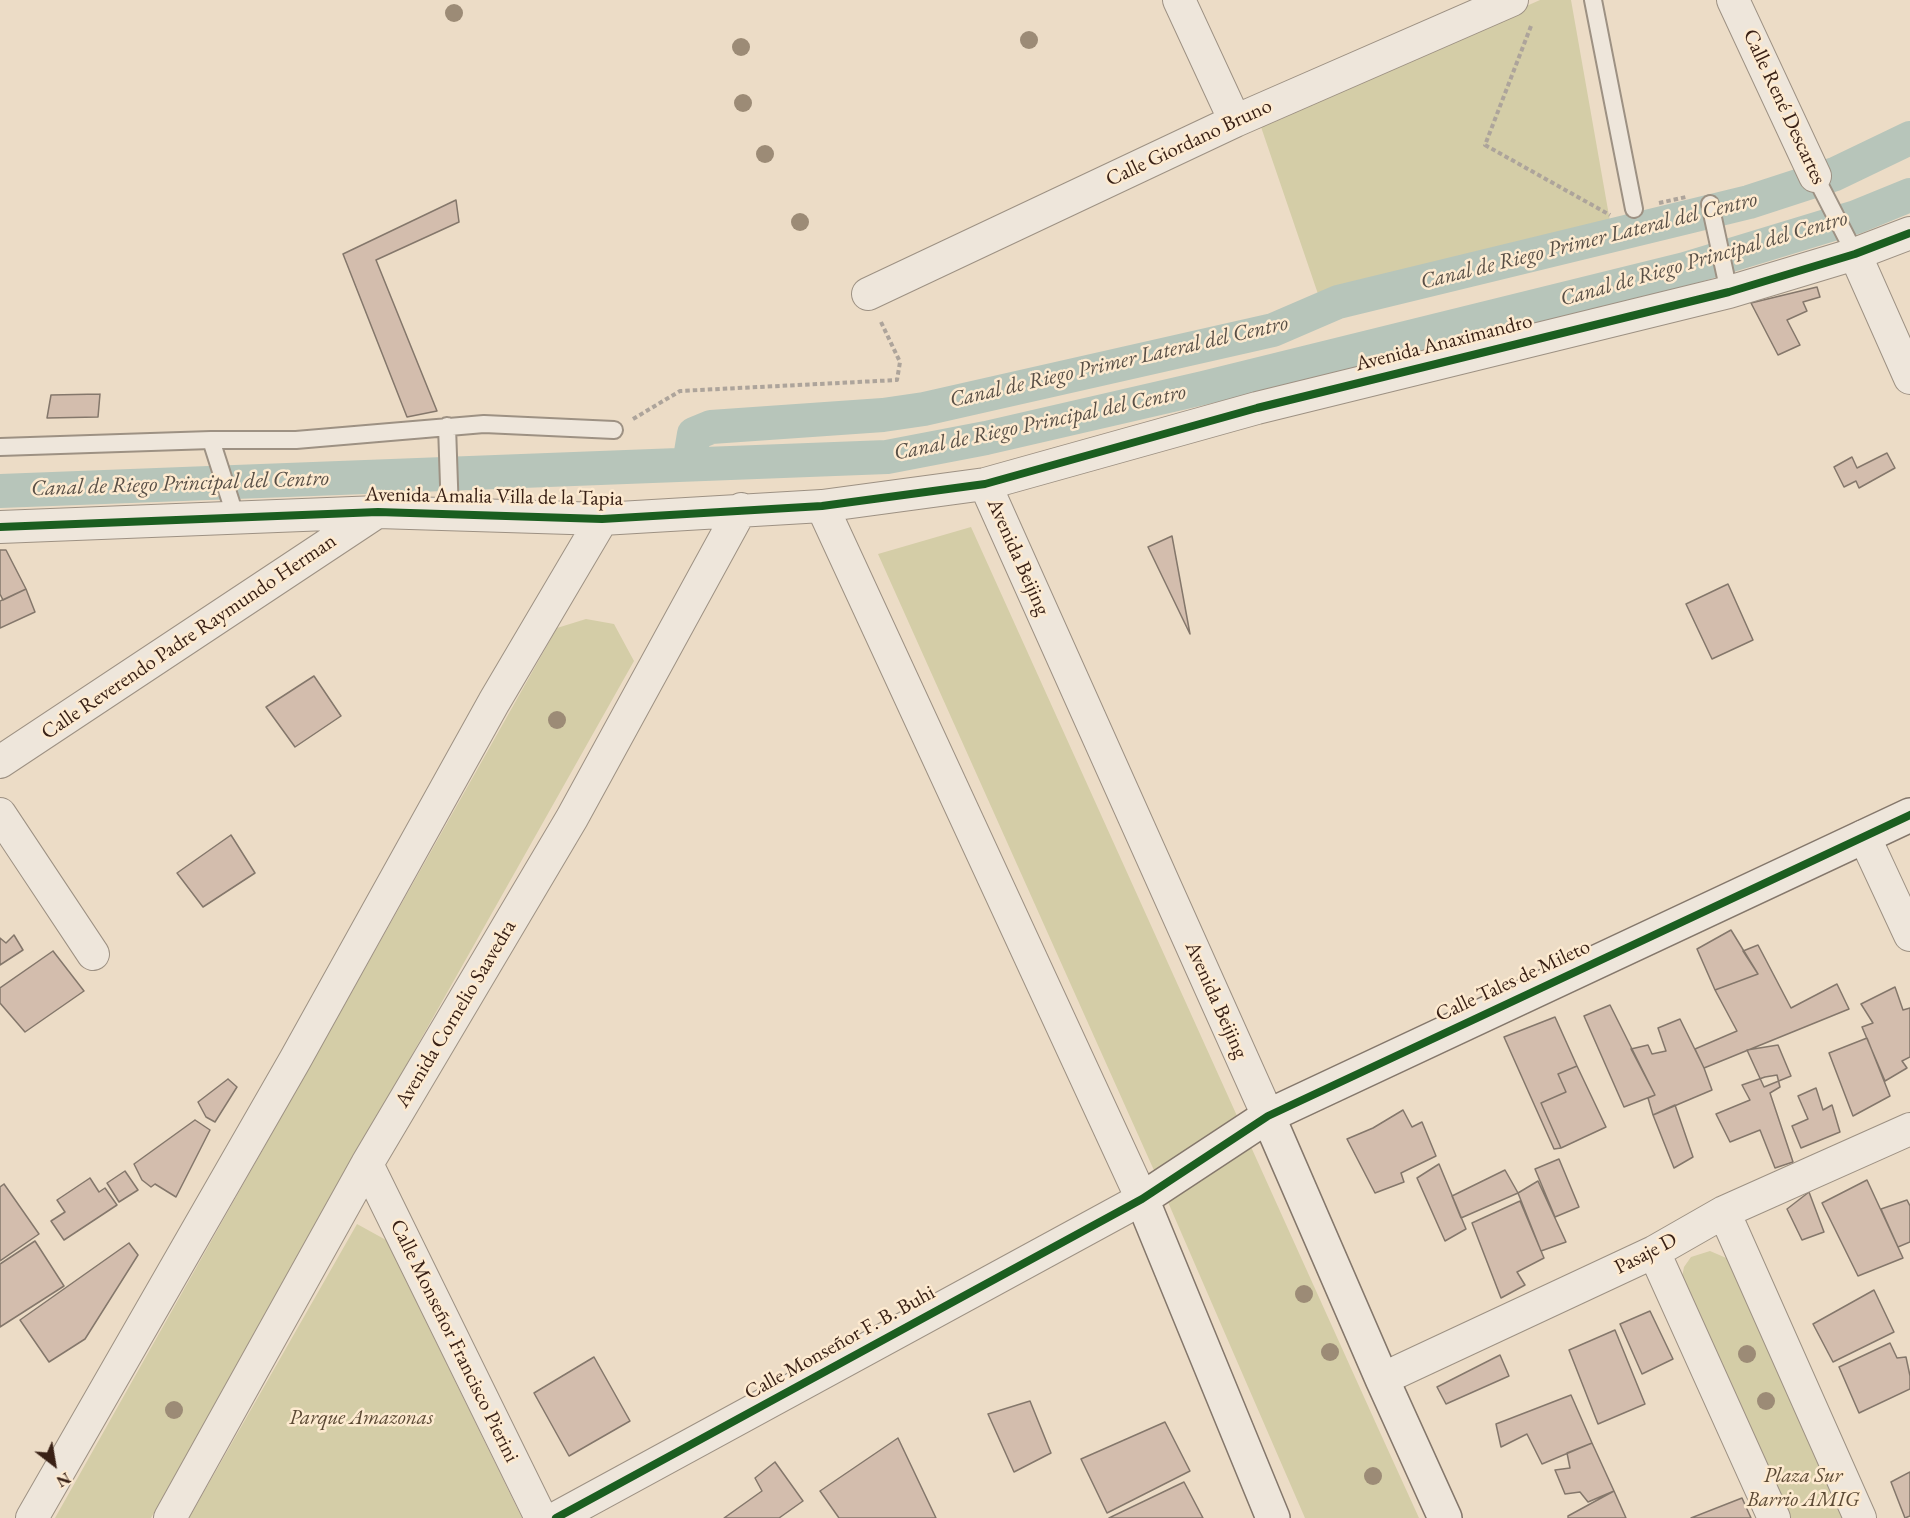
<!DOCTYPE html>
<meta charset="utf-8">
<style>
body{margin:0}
#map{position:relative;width:1910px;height:1518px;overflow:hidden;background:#ecdcc6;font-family:"EB Garamond",serif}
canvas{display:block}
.north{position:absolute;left:24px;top:1434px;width:60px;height:60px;-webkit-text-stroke:4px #fdead0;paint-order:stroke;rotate:149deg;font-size:16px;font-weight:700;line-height:24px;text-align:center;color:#392116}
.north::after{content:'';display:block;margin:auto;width:21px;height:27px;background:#392116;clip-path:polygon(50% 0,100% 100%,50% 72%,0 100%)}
</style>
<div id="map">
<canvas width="1910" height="1518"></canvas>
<div class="north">N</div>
</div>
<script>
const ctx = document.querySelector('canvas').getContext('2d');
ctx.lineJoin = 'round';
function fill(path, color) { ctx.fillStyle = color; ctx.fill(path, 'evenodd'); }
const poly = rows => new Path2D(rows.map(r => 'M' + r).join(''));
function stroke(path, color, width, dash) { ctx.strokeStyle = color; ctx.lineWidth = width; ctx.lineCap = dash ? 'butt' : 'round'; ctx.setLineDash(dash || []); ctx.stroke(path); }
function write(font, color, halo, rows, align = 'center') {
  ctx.font = font + ' "EB Garamond",serif'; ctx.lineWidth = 5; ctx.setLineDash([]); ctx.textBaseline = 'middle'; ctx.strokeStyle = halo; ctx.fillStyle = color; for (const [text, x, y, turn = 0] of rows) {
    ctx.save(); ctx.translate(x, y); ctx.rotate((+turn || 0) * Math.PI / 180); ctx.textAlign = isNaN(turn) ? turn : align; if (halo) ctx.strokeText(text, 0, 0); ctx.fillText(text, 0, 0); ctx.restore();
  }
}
fill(poly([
 [1540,0,1571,0,1611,227,1318,294,1260,124],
 [971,527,1378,1428,1419,1518,1305,1518,1161,1186,878,554],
 [586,619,614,624,634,661,151,1518,55,1518,557,628],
 [357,1224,386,1240,522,1518,189,1518],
 [1710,1251,1731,1260,1848,1518,1786,1518,1682,1277,1684,1267,1691,1257]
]), '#d4cda7');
stroke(poly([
 [689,464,694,434,711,427,883,415,924,409,1273,330,1338,302,1749,202,1835,174,1910,138],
 [0,491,887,457,986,438,1203,388,1685,269,1856,217,1910,195]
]), '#b7c5ba', 34);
const building = poly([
 [456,200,459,222,376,260,437,411,407,417,343,254,456,200],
 [1817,287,1820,297,1803,302,1807,311,1787,320,1800,345,1778,355,1751,303,1817,287],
 [100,394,98,417,47,418,51,395,100,394],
 [1887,453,1895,468,1859,488,1856,481,1844,487,1834,467,1852,457,1857,468,1887,453],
 [1172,536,1190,634,1148,547,1172,536],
 [0,550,6,550,26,589,3,600,0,594,0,550],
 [1728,584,1753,640,1712,659,1686,604,1728,584],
 [26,589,35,612,0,628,0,601,26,589],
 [314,676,341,716,295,747,266,707,314,676],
 [231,835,255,873,203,907,177,873,231,835],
 [1731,930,1758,974,1715,990,1697,949,1731,930],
 [14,935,23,950,0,965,0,938,6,943,14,935],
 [1758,945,1791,1008,1837,984,1849,1009,1704,1068,1695,1049,1737,1031,1715,990,1758,974,1743,951,1758,945],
 [53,951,84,991,25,1032,0,1003,0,988,53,951],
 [1895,987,1903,1010,1910,1008,1910,1057,1902,1061,1907,1068,1885,1081,1862,1027,1873,1023,1861,1004,1895,987],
 [1610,1005,1655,1095,1624,1107,1584,1016,1610,1005],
 [1555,1017,1577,1066,1558,1074,1566,1092,1541,1103,1561,1148,1554,1149,1504,1037,1555,1017],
 [1680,1019,1704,1068,1712,1090,1653,1115,1648,1098,1655,1095,1631,1049,1648,1045,1652,1054,1666,1051,1658,1028,1680,1019],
 [1867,1038,1890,1096,1853,1116,1829,1053,1867,1038],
 [1778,1045,1791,1076,1764,1087,1747,1050,1778,1045],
 [1577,1066,1606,1127,1561,1148,1541,1103,1566,1092,1558,1074,1577,1066],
 [1777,1075,1780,1087,1770,1093,1793,1162,1775,1168,1760,1130,1730,1142,1716,1114,1750,1100,1742,1085,1765,1077,1777,1075],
 [228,1079,237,1087,215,1122,206,1117,198,1102,228,1079],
 [1816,1088,1823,1110,1832,1105,1840,1132,1801,1148,1792,1126,1808,1119,1798,1096,1816,1088],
 [1675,1105,1693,1157,1674,1168,1653,1115,1675,1105],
 [1403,1110,1412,1127,1422,1122,1436,1156,1401,1173,1404,1182,1375,1193,1347,1139,1373,1128,1403,1110],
 [195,1120,210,1130,176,1197,155,1184,151,1187,142,1180,134,1164,195,1120],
 [1559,1159,1579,1207,1555,1217,1535,1169,1559,1159],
 [1439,1164,1466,1229,1445,1241,1417,1178,1439,1164],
 [1505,1170,1518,1193,1461,1218,1452,1196,1505,1170],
 [125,1171,138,1190,119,1202,107,1183,125,1171],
 [90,1178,99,1192,105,1188,117,1205,64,1240,51,1221,65,1212,57,1200,90,1178],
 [1867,1180,1903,1258,1858,1276,1822,1203,1867,1180],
 [1538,1181,1566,1242,1541,1251,1518,1193,1538,1181],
 [4,1184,39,1234,0,1261,0,1187,4,1184],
 [1809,1192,1824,1232,1802,1240,1787,1209,1809,1192],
 [1907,1200,1910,1206,1910,1242,1898,1247,1881,1209,1907,1200],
 [1520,1201,1544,1258,1517,1272,1525,1285,1501,1298,1472,1223,1520,1201],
 [35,1241,64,1286,0,1327,0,1264,35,1241],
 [129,1243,138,1255,85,1339,49,1362,20,1320,129,1243],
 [1874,1290,1894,1332,1833,1362,1813,1324,1874,1290],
 [1650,1311,1673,1359,1642,1374,1620,1324,1650,1311],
 [1615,1330,1645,1404,1598,1424,1569,1350,1615,1330],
 [1890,1343,1897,1358,1906,1357,1910,1376,1910,1389,1859,1413,1839,1367,1890,1343],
 [1500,1355,1509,1376,1446,1404,1437,1387,1500,1355],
 [594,1357,630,1421,569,1456,534,1393,594,1357],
 [1571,1395,1592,1443,1542,1464,1527,1434,1501,1447,1496,1424,1571,1395],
 [1030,1401,1051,1453,1014,1472,988,1414,1030,1401],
 [1165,1422,1190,1471,1107,1513,1081,1459,1165,1422],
 [898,1438,936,1518,839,1518,820,1491,898,1438],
 [1592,1443,1614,1491,1588,1502,1580,1492,1565,1494,1555,1470,1570,1468,1567,1453,1592,1443],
 [775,1462,803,1501,779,1518,724,1518,762,1491,755,1478,775,1462],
 [1910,1472,1910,1516,1905,1518,1891,1482,1910,1472],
 [1184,1482,1203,1518,1109,1518,1184,1482],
 [1614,1491,1626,1518,1568,1518,1568,1516,1614,1491],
 [1742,1498,1751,1518,1691,1518,1742,1498]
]);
fill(building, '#d3bdad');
stroke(building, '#84776b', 1.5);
const lane = poly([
 [1593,0,1634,209],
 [1815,176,1855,254],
 [1710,204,1729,292],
 [447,426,450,514],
 [211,440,236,518],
 [0,447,211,440,296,440,484,424,614,430]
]);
const street = poly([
 [1179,0,1235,121],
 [1733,0,1815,176],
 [1855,254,1910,378],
 [868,294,1235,121,1512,0],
 [985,484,1268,1116],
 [0,527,378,512,602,519,822,506,985,484,1257,408,1729,292,1855,254,1910,233],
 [0,762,377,512],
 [0,814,93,954],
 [1864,836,1910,935],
 [367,1164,541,1518],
 [1724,1212,1860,1518],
 [1654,1252,1774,1518],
 [1382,1379,1654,1252,1724,1212,1910,1129],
 [32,1518,295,1060,494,702,602,519],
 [170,1518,367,1164,572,818,741,509],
 [556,1518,1142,1199,822,506]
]);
const secondary = poly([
 [1268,1116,1382,1379,1445,1518],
 [1273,1518,1142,1199,1268,1116,1910,815]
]);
stroke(lane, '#9d9183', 20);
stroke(street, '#9d9183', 34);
stroke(secondary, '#84776b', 36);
stroke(poly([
 [1531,26,1485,145,1610,215],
 [1659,203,1686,197],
 [633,419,680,391,897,380,900,362,881,322]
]), '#ada49b', 4, [4.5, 3]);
stroke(lane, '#eee6db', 16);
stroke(street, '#eee6db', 32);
stroke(secondary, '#eee6db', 33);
stroke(poly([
 [0,527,378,512,602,519,822,506,985,484,1257,408,1729,292,1855,254,1910,233],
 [556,1518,1142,1199,1268,1116,1910,815]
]), '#1b5e20', 8);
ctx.fillStyle = '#9c8b76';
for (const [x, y] of [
 [454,13],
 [1029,40],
 [741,47],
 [743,103],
 [765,154],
 [800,222],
 [557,720],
 [1304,1294],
 [1330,1352],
 [1747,1354],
 [1766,1401],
 [174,1410],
 [1373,1476]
]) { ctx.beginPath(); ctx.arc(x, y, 9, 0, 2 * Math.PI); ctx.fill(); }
write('21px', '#392116', '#fdead0', [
 ["Calle René Descartes",1784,107,65],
 ["Calle Giordano Bruno",1189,143,-25],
 ["Avenida Anaximandro",1444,343,-14],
 ["Avenida Amalia Villa de la Tapia",494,497,1],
 ["Avenida Beijing",1018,557,66],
 ["Calle Reverendo Padre Raymundo Herman",189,637,-34],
 ["Calle Tales de Mileto",1513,981,-25],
 ["Avenida Beijing",1216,1000,66],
 ["Avenida Cornelio Saavedra",456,1014,-59],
 ["Pasaje D",1646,1254,-27],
 ["Calle Monseñor Francisco Pierini",454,1341,64],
 ["Calle Monseñor F. B. Buhi",840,1343,-29]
]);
write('italic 21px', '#5b4934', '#fdead0', [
 ["Parque Amazonas",361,1418],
 ["Plaza Sur",1803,1476],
 ["Barrio AMIG",1803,1500]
]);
write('italic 22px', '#584f46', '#fdead0', [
 ["Canal de Riego Primer Lateral del Centro",1589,241,-14],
 ["Canal de Riego Principal del Centro",1704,259,-16],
 ["Canal de Riego Primer Lateral del Centro",1119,362,-13],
 ["Canal de Riego Principal del Centro",1040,423,-12],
 ["Canal de Riego Principal del Centro",180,484,-2]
]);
</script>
